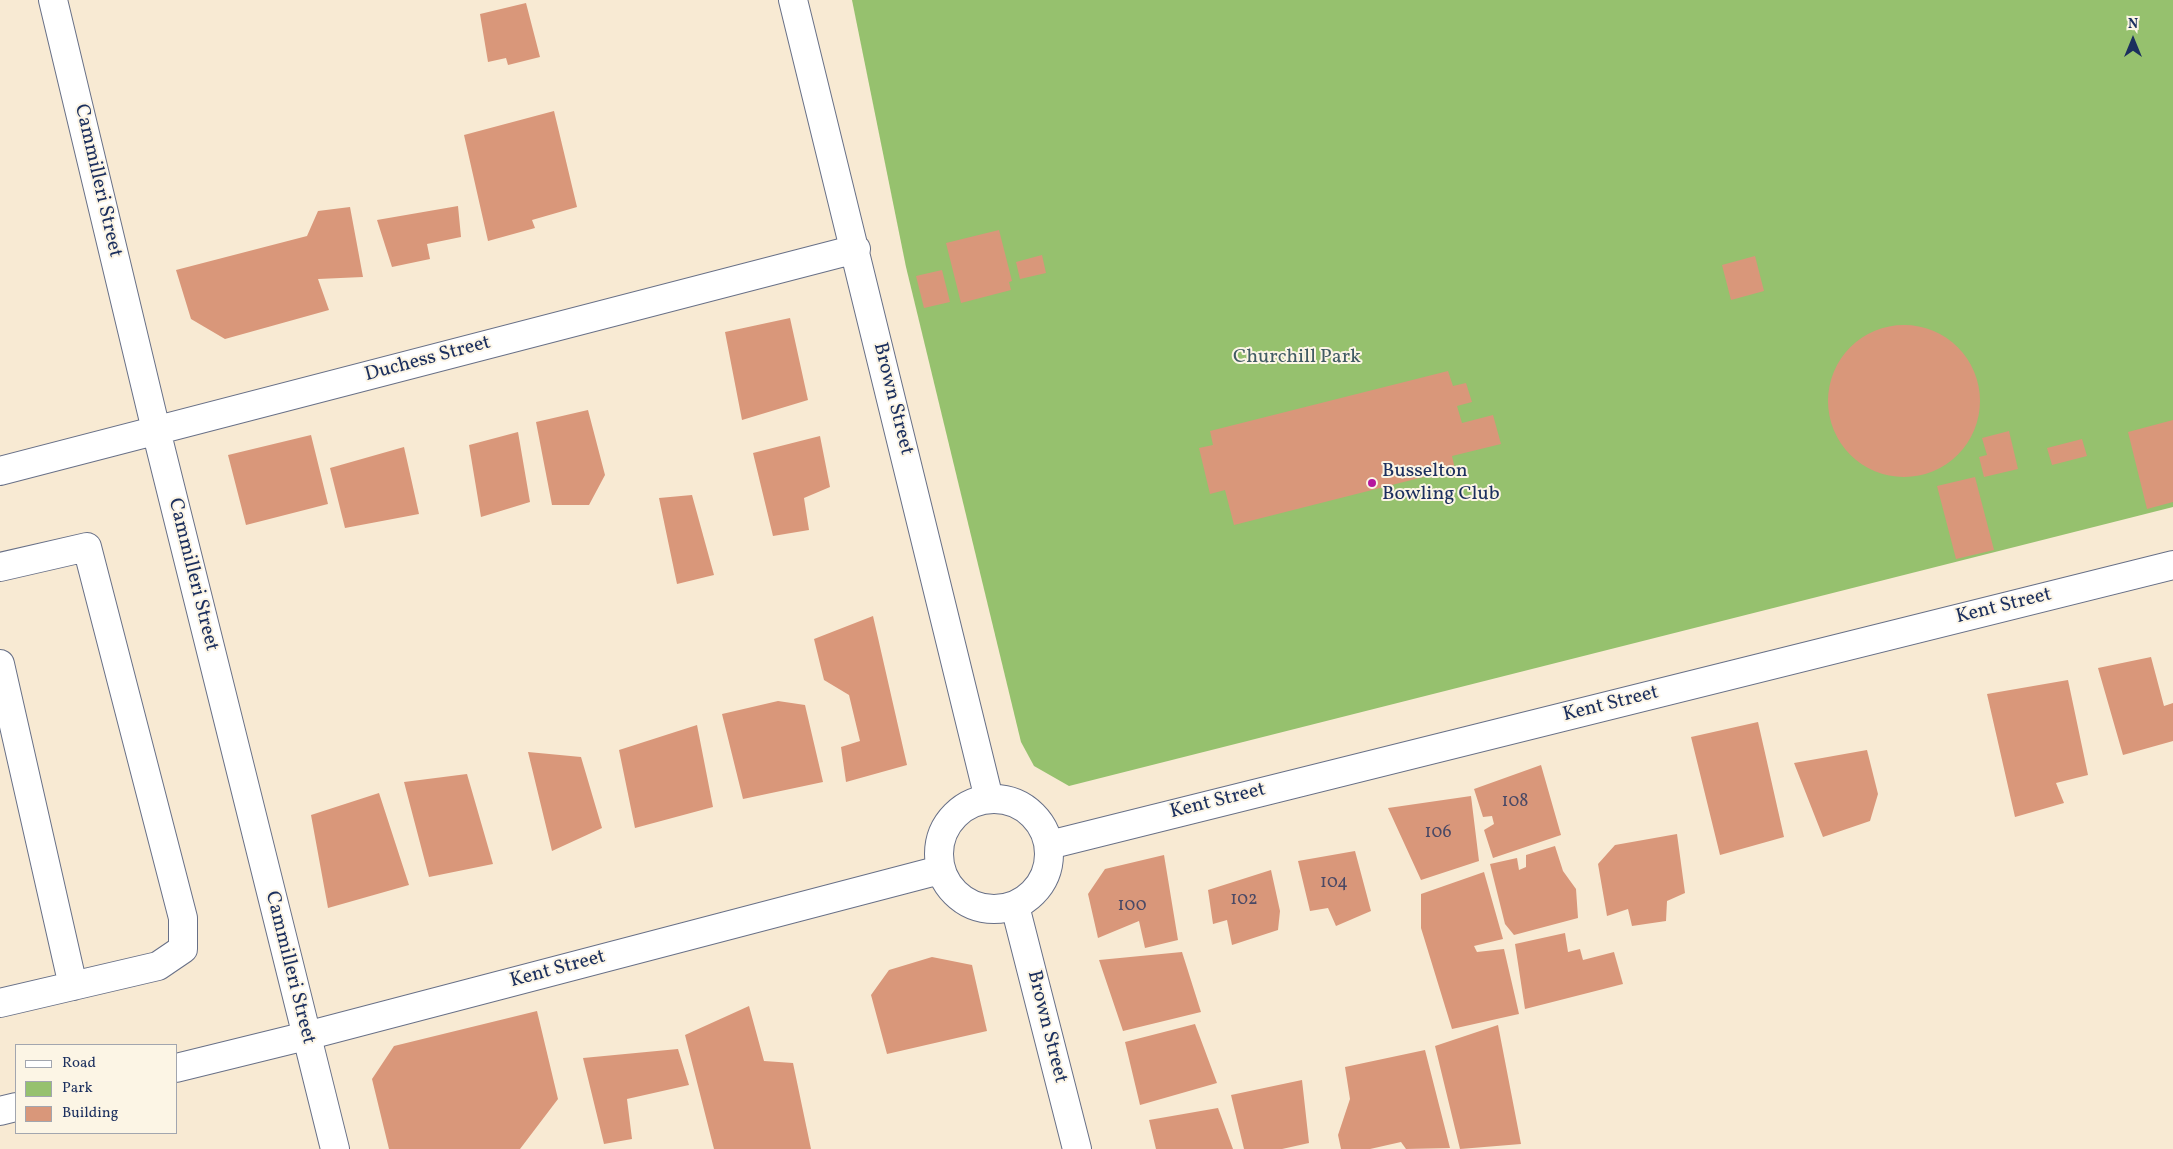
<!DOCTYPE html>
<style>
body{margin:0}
#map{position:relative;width:2173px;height:1149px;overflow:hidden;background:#f8ead3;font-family:Vollkorn,serif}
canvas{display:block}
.legend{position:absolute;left:15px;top:1044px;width:162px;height:90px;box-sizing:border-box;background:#fcf5e5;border:1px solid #a2a6af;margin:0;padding:6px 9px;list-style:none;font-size:15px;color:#1b2f5e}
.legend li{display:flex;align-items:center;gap:10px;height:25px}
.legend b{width:25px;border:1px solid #a2a6af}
.north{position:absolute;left:2108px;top:15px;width:50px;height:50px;-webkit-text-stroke:4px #fcf5e5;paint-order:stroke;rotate:0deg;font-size:14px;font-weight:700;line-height:20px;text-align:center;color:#1b2f5e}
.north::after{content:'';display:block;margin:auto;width:18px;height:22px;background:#1b2f5e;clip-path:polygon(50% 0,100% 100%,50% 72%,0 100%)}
</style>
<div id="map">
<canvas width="2173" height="1149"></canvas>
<ul class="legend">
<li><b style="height:6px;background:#fff"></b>Road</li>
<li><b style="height:14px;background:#96c16e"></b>Park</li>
<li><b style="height:14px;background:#d9977a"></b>Building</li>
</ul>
<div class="north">N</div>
</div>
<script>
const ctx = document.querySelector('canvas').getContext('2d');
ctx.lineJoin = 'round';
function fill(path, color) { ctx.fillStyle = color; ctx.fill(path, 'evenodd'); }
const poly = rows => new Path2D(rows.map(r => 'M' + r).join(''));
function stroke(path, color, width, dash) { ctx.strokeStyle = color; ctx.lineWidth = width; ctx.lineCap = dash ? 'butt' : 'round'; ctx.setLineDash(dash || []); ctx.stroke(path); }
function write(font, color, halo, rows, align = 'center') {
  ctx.font = font + ' Vollkorn,serif'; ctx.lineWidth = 4; ctx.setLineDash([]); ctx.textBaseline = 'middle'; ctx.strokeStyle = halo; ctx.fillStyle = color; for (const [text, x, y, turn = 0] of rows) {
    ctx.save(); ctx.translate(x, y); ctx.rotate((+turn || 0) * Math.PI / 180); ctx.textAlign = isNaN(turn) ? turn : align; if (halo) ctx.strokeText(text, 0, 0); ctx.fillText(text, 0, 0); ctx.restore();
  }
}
fill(poly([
 [852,0,2173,0,2173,507,1069,786,1034,766,1021,742,906,267]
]), '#96c16e');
fill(poly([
 [526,3,540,57,508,65,506,58,488,62,480,14],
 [554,111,577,207,532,220,535,228,488,241,464,135],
 [458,206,461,237,427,244,430,259,392,267,377,220],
 [350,207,363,277,318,279,329,310,225,339,191,319,176,270,307,236,318,211],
 [999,230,1012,281,1009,282,1011,290,961,303,946,243],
 [1042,255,1046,273,1020,279,1016,262],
 [1755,256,1764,291,1731,300,1722,265],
 [942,270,950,302,924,308,916,276],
 [790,318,808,400,742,420,725,332],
 '1828 401a76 76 0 1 1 152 0a76 76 0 1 1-152 0Z',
 [1448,371,1453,386,1466,383,1472,402,1457,406,1462,423,1493,415,1501,444,1452,456,1455,469,1234,525,1225,490,1210,494,1199,448,1213,445,1210,431],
 [588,410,605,475,589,505,552,505,536,422],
 [2173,420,2173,502,2147,509,2128,432],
 [2009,431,2018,469,1984,477,1979,457,1987,455,1982,438],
 [518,432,530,502,481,517,469,445],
 [311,435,328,504,246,525,228,455],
 [820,436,830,487,804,498,809,530,773,536,753,453],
 [2082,439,2087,456,2052,465,2047,448],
 [404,447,419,514,345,528,330,468],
 [1975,477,1994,550,1956,559,1937,486],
 [692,495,714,575,677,584,659,498],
 [873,616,907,765,846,782,841,747,860,741,849,695,824,680,814,639],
 [2151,657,2164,706,2173,703,2173,741,2123,755,2098,668],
 [2068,680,2088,775,2056,783,2064,803,2015,817,1987,694],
 [778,701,805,705,823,782,743,799,722,714],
 [1758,722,1784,837,1720,855,1691,737],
 [697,725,713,807,635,828,619,750],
 [1867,750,1878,794,1870,821,1823,837,1794,763],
 [528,752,581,757,602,828,552,851],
 [1541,765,1561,835,1493,858,1484,830,1494,824,1492,816,1483,817,1474,789],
 [467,774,493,864,429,877,404,782],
 [379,793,409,885,328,908,311,815],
 [1471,796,1479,861,1421,880,1388,808],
 [1677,834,1685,893,1667,901,1666,921,1632,926,1628,909,1607,916,1598,864,1615,845],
 [1555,846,1563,871,1576,889,1578,918,1514,935,1505,924,1490,864,1517,858,1519,870,1526,867,1526,855],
 [1355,851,1371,911,1336,926,1328,908,1310,911,1298,861],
 [1164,855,1178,940,1145,948,1139,921,1098,938,1088,894,1105,869],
 [1271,870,1280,911,1278,930,1232,945,1227,920,1213,924,1208,890],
 [1484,872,1503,939,1474,946,1477,952,1504,949,1519,1014,1452,1029,1421,928,1421,894],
 [1565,933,1568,952,1580,949,1583,960,1614,952,1623,984,1525,1009,1515,944],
 [1182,952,1201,1012,1123,1031,1099,960],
 [932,957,972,965,987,1031,887,1054,871,995,889,970],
 [749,1006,764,1061,793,1063,811,1149,714,1149,685,1035],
 [537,1011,558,1099,520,1149,389,1149,372,1079,394,1046],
 [1195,1024,1217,1083,1140,1105,1125,1042],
 [1498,1025,1521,1144,1460,1149,1435,1046],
 [678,1049,689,1085,627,1099,632,1139,604,1144,583,1058],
 [1425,1050,1450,1148,1406,1149,1401,1142,1370,1149,1341,1149,1338,1135,1350,1099,1345,1067],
 [1302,1080,1309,1143,1282,1149,1244,1149,1231,1095],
 [1218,1108,1233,1149,1156,1149,1149,1120]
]), '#d9977a');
const minor = poly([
 [53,0,156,430,335,1149],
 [793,0,989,799],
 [0,471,856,249],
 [0,567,87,547,183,918,183,949,158,966,0,1003],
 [0,664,73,986],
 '939 854a55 55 0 1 1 110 0a55 55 0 1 1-110 0Z',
 [1049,845,2173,565],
 [1015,906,1077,1149],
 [176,1068,306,1036,940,870],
 [0,1111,16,1107]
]);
stroke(minor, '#687087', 30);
stroke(minor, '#fff', 28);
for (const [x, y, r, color] of [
 [1372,483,5,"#b5179e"]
]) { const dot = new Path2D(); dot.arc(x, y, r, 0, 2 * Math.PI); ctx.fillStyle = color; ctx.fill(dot); stroke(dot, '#fcf5e5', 2); }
write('18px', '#4a4965', null, [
 ["108",1515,803],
 ["106",1438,834],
 ["104",1334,884],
 ["102",1244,901],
 ["100",1132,907]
]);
write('20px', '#1b2f5e', '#fcf5e5', [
 ["Cammilleri Street",97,181,77],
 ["Duchess Street",428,360,-15],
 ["Brown Street",892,399,76],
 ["Cammilleri Street",192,575,76],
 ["Kent Street",2004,607,-14],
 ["Kent Street",1611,705,-14],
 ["Kent Street",1218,802,-14],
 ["Cammilleri Street",289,968,76],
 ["Kent Street",558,970,-15],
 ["Brown Street",1046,1027,76]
]);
write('20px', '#405b63', '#fcf5e5', [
 ["Churchill Park",1297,358]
]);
write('20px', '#1b2f5e', '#fcf5e5', [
 ["Busselton",1382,472],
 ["Bowling Club",1382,495]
], 'left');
</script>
